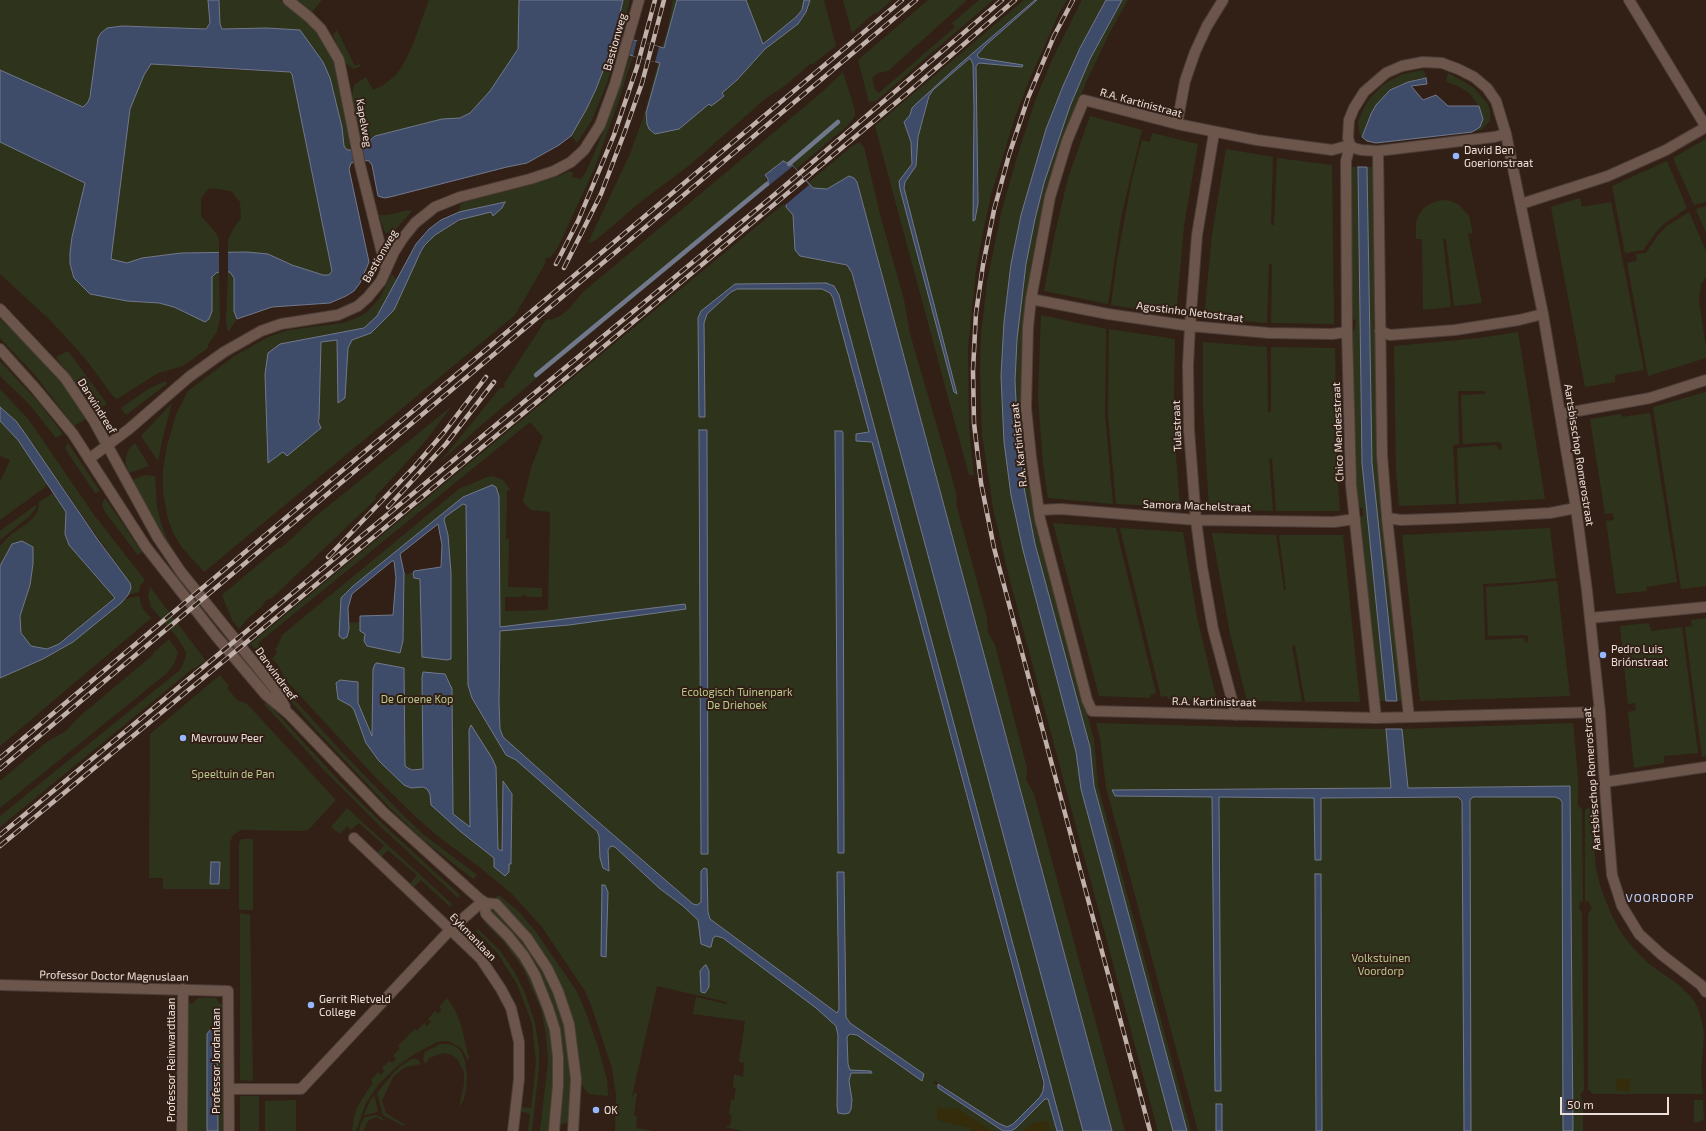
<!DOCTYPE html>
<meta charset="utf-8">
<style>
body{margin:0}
#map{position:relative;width:1706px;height:1131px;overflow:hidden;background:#322017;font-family:"Exo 2",sans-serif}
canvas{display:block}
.scale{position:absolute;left:1560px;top:1097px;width:109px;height:18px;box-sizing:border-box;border:2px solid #ede0da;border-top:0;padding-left:5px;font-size:12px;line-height:14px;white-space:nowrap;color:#ede0da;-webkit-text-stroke:3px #322017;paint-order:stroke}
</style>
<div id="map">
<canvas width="1706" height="1131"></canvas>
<div class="scale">50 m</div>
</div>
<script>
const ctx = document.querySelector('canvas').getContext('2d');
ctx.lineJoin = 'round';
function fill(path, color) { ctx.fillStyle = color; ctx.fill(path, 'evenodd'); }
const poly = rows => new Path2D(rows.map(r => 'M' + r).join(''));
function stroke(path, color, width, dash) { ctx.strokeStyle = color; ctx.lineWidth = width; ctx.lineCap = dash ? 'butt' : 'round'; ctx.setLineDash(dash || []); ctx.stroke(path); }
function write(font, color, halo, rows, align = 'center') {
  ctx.font = font + ' "Exo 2",sans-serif'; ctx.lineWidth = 4; ctx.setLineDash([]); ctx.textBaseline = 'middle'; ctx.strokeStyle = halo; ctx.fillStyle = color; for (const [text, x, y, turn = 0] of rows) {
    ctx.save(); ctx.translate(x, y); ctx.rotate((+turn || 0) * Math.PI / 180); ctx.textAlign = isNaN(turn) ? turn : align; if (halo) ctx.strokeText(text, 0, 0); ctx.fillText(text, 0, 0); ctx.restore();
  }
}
fill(poly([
 [0,0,208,0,210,23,207,27,203,29,121,26,107,28,101,33,98,38,90,97,88,102,83,107,0,70],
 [219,0,280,0,314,28,326,44,335,66,351,145,349,146,350,151,345,148,344,146,342,127,330,78,323,62,300,30,224,30,220,24],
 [297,0,322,0,312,12],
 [429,0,519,0,518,49,490,91,470,113,460,118,442,119,375,136,363,146,362,143,361,143,352,96,354,85,366,77,373,90,382,86,395,76,403,65,412,47],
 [623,0,630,0,621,36,615,35],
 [673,0,677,0,664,48,662,47,668,27],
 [746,0,804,0,802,10,796,17,763,44],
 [810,0,824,0,836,46,813,64,810,64,786,85,765,99,691,164,643,200,596,240,590,243,588,243,630,154,644,115,658,63,660,63,645,117,647,124,661,133,679,129,709,104,711,106,718,101,724,96,722,93,737,80,765,49,802,19,808,8],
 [843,0,892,0,876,14,874,13,852,33],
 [928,0,967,0,888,71,878,73,872,78,875,90,879,93,955,27,952,23,979,0,993,0,876,101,869,102,858,60],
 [1024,0,1035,0,960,64,916,104,912,108,910,115,904,122,911,142,912,164,899,181,900,189,955,393,904,188,905,182,916,166,918,137,924,118,927,100,933,90,967,59,971,59,973,64,974,106,974,221,976,218,978,203,976,66,979,63,1011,66,1022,65,979,58,977,56,978,53,1037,0,1067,0,1059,13,1028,83,1015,117,991,195,983,232,976,270,968,349,969,428,974,475,969,475,875,126],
 [1082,0,1106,0,1080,48,1063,86,1046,129,1021,215,1011,264,1004,322,1002,351,1004,442,1011,495,1023,550,1076,752,1081,789,1173,1131,1158,1131,1010,581,993,508,982,435,980,370,981,335,987,283,1001,213,1017,157,1035,101,1051,62],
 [1122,0,1128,0,1110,32,1087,80,1063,142,1046,198,1032,261,1026,298,1021,360,1022,417,1026,463,1040,541,1094,740,1098,786,1191,1131,1187,1131,1094,786,1090,747,1035,544,1025,493,1018,441,1015,381,1017,339,1026,264,1035,219,1044,183,1070,106,1090,59],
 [337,30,355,66,359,64,361,66,354,69,345,63,333,35],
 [611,50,617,51,607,83,592,120,577,143,571,136,596,89],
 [631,55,633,56,618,103,595,167,558,247,550,258,548,257,545,259,546,262,515,315,204,572,181,546,173,533,168,519,163,492,163,469,167,446,176,415,188,391,233,357,268,337,289,330,343,323,361,316,368,311,379,299,392,274,401,286,417,261,421,251,435,235,446,227,467,218,491,212,492,216,504,202,459,212,461,203,531,185,559,176,569,171,573,173,572,177,581,179,587,170,601,137],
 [151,64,213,69,290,72,292,74,332,271,329,275,323,275,247,252,228,252,228,240,233,229,241,218,240,202,231,191,209,188,201,198,201,216,216,233,219,240,219,252,181,253,142,258,127,263,111,259,130,109,144,75],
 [1424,70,1426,78,1417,79,1398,85,1367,123,1362,137,1359,132,1358,122,1363,110,1370,98,1383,85,1393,79,1403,74],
 [843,72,855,111,855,116,847,126,796,169,792,165,782,161,765,175,768,186,538,377,485,422,440,462,497,392,500,388,505,388,504,384,545,321,548,319,551,320,560,316,570,308,583,292,821,93],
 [1448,73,1461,80,1474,88,1488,104,1490,112,1490,121,1481,130,1472,132,1480,127,1479,106,1468,92,1456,85,1446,82],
 [1090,116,1142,130,1121,217,1108,304,1044,291,1055,233,1068,178],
 [1152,133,1198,144,1184,226,1176,315,1111,305,1117,260,1132,179,1142,140,1150,142],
 [1706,139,1706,202,1694,205,1673,158],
 [0,142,85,183,72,237,70,253,70,264,74,278,90,294,127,301,159,303,174,307,191,316,212,311,212,277,215,273,219,272,220,318,217,331,208,345,208,348,183,366,158,373,117,399,113,396,84,357,49,319,0,274],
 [857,143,860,143,864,147,881,218,904,300,910,334,952,478,957,498,956,504,987,618,988,632,995,645,1027,768,1026,780,1034,794,1125,1131,1112,1131,857,182,848,176,827,189,821,190,813,188,808,183,851,147],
 [1226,149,1273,157,1271,225,1274,225,1277,158,1332,165,1334,324,1271,323,1272,264,1269,264,1267,323,1204,318,1212,235],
 [1667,161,1687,208,1665,223,1656,232,1643,250,1625,253,1612,186],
 [1349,167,1358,167,1362,463,1386,701,1378,701,1358,517,1363,516,1363,508,1357,507,1354,482,1352,330,1355,329,1356,320,1351,319],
 [1367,167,1375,167,1376,319,1373,320,1374,329,1376,329,1382,506,1380,507,1380,517,1383,517,1403,700,1397,701,1372,463],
 [1580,198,1582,207,1611,202,1644,370,1615,375,1615,382,1585,387,1551,207],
 [1442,200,1451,201,1459,205,1469,216,1473,233,1468,234,1482,303,1454,306,1446,239,1443,239,1451,307,1423,310,1422,239,1416,239,1416,223,1419,214,1425,207,1434,202],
 [785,203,786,207,793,215,800,256,847,265,852,273,1083,1131,1063,1131,1053,1097,839,295,835,288,820,289,827,291,833,298,869,432,856,434,857,441,872,442,1044,1088,1040,1097,1013,1124,1007,1127,998,1123,935,1081,934,1083,1001,1129,1016,1129,1045,1099,1048,1099,1057,1131,1050,1131,1047,1121,1047,1131,742,1131,726,1127,726,1126,730,1126,732,1115,729,1114,731,1100,734,1100,736,1088,733,1087,734,1074,743,1077,744,1063,739,1062,745,1021,693,1014,696,997,726,1004,727,1002,657,986,632,1096,633,1097,634,1093,637,1093,634,1116,637,1117,636,1128,654,1131,615,1131,616,1095,612,1068,591,1005,585,991,542,927,512,894,482,869,439,837,417,818,376,778,285,679,278,665,272,659,277,652,275,649,278,646,277,645,280,642,279,640,282,638,281,636,459,489,487,477,492,476,503,480,511,491,507,490,506,539,509,539,508,587,542,588,542,597,527,597,525,594,521,597,505,597,505,611,548,610,550,512,531,510,523,502,531,468,543,437,530,422,258,643,261,647,259,649,254,648,250,644],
 [446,512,440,518,445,570,413,574,413,572,406,575,406,573,404,573,397,620,344,623,342,598,353,586],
 [539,623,569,624,500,631,501,627],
 [500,730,503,737,588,813,710,919,850,1023,924,1074,842,1024,668,889,501,740],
 [1706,206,1706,233,1696,209],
 [408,210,412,211,392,233,385,233,379,215,388,215],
 [1689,212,1706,251,1706,277,1701,284,1699,301,1706,347,1706,358,1648,376,1627,263,1637,261,1636,254,1646,253,1658,235,1667,226],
 [228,272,232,274,234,278,234,311,237,319,228,332,226,322],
 [1041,315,1106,329,1105,415,1113,504,1048,498,1043,464,1038,397],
 [0,319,49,365,81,407,86,419,74,426,35,375,0,338],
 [1109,329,1175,339,1174,395,1175,443,1180,507,1116,504,1108,414],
 [1518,332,1545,499,1459,504,1457,448,1497,445,1498,450,1502,449,1501,443,1497,442,1463,444,1461,395,1485,394,1485,391,1458,391,1459,444,1453,445,1456,504,1399,506,1396,472,1394,346,1480,338],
 [1203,342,1267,347,1268,412,1271,412,1271,347,1335,348,1337,471,1340,511,1276,511,1272,458,1269,459,1273,511,1209,509,1203,406],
 [68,351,107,404,93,412,56,357],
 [0,361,40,404,63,434,56,438,29,404,0,376],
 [166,381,167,384,126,415,121,408,150,388],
 [0,389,29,420,94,515,145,580,140,586,139,592,128,595,131,588,130,583,16,421,0,407],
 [1706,392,1706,586,1681,589,1653,407],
 [172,403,162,441,158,461,141,436],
 [452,406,423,444,375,497,376,499,272,598,266,600,261,607,248,618,239,629,232,620,222,595,278,548,281,548,316,516],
 [1650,413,1677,582,1646,587,1647,591,1616,594,1606,521,1614,520,1613,513,1605,514,1590,419,1621,414,1622,417],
 [0,421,18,440,48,485,0,520,0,482,10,460,0,456],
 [68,443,100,491,95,493,66,450,66,446],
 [135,443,149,466,129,473,126,465,126,457,129,449],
 [145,475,155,476,157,507,161,523,166,537,177,556,168,545,153,521,132,480],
 [53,493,66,512,65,534,92,572,115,598,59,644,47,649,31,646,21,633,20,616,30,585,33,564,8,550,0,566,0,546,9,536,29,522,37,513,39,502],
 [105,498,142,552,138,555,105,512,102,504],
 [36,505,36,508,30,516,0,540,0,531],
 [1053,523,1116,528,1156,693,1150,695,1150,698,1099,696],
 [1120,528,1183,532,1197,617,1217,701,1168,699,1167,696,1161,697],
 [1550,528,1556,578,1522,582,1483,584,1485,640,1524,638,1525,643,1528,642,1528,636,1523,635,1488,636,1486,587,1557,581,1570,696,1420,701,1402,535],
 [1212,533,1276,535,1284,590,1286,590,1279,535,1343,535,1360,702,1305,702,1295,645,1292,646,1302,702,1247,701,1230,634],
 [150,587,206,661,191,670,0,827,0,816,180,670,186,657,186,652,177,637,151,607,148,596],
 [139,596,142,608,151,618,0,746,0,678,57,652,73,642,125,599],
 [1706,618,1706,756,1702,757,1685,627,1692,626,1691,620],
 [1649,623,1651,631,1682,627,1698,753,1664,756,1664,763,1634,768,1628,712,1636,710,1635,703,1628,704,1620,626],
 [169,639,178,652,174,664,167,673,0,808,0,781,48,741,66,731,80,716,153,655,153,653],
 [220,675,229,686,227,688,237,700,247,704,336,800,309,829,303,831,241,830,233,835,230,842,230,889,163,889,163,878,149,878,150,734],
 [280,684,339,749,401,813,424,835,477,875,473,879,421,838,389,807,315,729,278,686],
 [267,702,340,782,391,832,460,895,458,898,381,827,322,768,264,704],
 [1096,723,1239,727,1386,729,1391,788,1147,789,1321,798,1555,797,1561,799,1563,1131,1198,1131,1106,787,1100,738],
 [1573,723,1578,778,1578,805,1582,810,1583,901,1580,903,1579,908,1582,913,1584,1090,1580,1095,1583,1102,1583,1131,1573,1131,1570,787,1408,788,1402,729],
 [1590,807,1596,869,1601,889,1612,916,1622,934,1634,949,1649,964,1679,985,1693,999,1698,1008,1702,1022,1704,1034,1701,1073,1703,1094,1593,1094,1588,1089,1588,914,1592,908,1589,902,1585,901,1585,810],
 [347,808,452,904,450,907,421,880,414,887,410,884,417,875,388,850,381,857,377,854,384,845,359,823,351,830,347,826,340,834,331,827],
 [243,839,253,839,253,910,239,910,239,845,240,840],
 [499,895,518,911,536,932,576,990,585,1010,598,1047,607,1080,608,1096,589,1094,580,1083,579,1059,574,1026,565,996,546,956,522,925,495,898],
 [492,907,524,940,542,970,557,1003,565,1028,572,1073,569,1122,559,1125,554,1011,489,910],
 [240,913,250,915,253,1081,240,1080],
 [487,919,499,932,520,958,534,983,545,1014,550,1035,554,1067,550,1131,540,1131,548,1062,546,1034,541,1009,524,970,504,942,484,922],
 [478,929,500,951,514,971,525,993,535,1023,539,1048,539,1067,532,1131,528,1131,530,1114,520,1111,522,1107,531,1108,536,1062,532,1023,517,984,498,954,476,931],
 [198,998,216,998,220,1004,224,1004,223,1131,186,1131,187,1002,192,1004],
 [447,998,455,1010,461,1025,469,1058,468,1060,461,1048,448,1041,437,1042,413,1055,395,1068,378,1085,366,1103,356,1131,352,1131,354,1117,357,1108,367,1091,373,1083,371,1080,378,1072,381,1075,384,1071,382,1068,389,1061,392,1063,396,1059,393,1056,400,1048,398,1046,415,1029,417,1031,424,1023,427,1026,431,1022,428,1019,435,1011,438,1014,442,1010,439,1007],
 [440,1044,448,1044,455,1046,461,1051,465,1061,467,1078,466,1089,464,1099,459,1107,464,1084,464,1072,458,1060,452,1055,443,1053,432,1057,428,1059,427,1063,425,1063,423,1059,425,1052],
 [413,1058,418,1060,421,1064,405,1067,393,1077,382,1101,386,1113,404,1124,403,1126,383,1115,377,1093,394,1072,404,1064],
 [374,1095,378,1112,364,1115,370,1101],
 [240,1096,259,1096,259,1131,240,1131],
 [296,1100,296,1131,265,1131,265,1101],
 [1694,1100,1703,1100,1704,1120,1694,1123],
 [376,1115,381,1117,386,1122,376,1117,373,1118,368,1121,363,1131,359,1131,361,1123,365,1117]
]), '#2e341b');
fill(poly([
 [1616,1079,1630,1079,1630,1091,1617,1091],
 [937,1106,944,1109,957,1108,992,1131,971,1131,969,1128,937,1120],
 [1048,1121,1050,1131,1023,1131,1032,1123]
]), '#342c0a');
const water = poly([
 [208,0,219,0,220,24,222,29,267,28,300,30,323,62,330,78,342,127,344,146,347,150,352,150,355,162,351,163,349,169,369,262,360,283,354,291,346,296,330,303,272,307,237,319,234,311,234,278,230,272,219,272,216,273,212,277,212,311,209,319,205,322,174,307,159,303,127,301,90,294,74,278,70,264,70,253,72,237,85,183,0,142,0,70,83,107,88,102,90,97,98,38,101,33,107,28,122,26,206,29,210,23,208,0],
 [151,64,290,72,292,74,332,271,329,275,323,275,292,265,268,254,247,252,181,253,142,258,127,263,111,259,130,109,144,75,151,64],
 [519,0,623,0,615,35,664,48,677,0,746,0,763,44,796,17,802,10,804,0,810,0,806,12,798,24,765,49,737,80,722,93,724,96,718,101,711,106,709,104,679,129,655,134,649,129,647,124,646,113,660,63,611,50,596,89,586,110,571,136,559,145,527,163,507,167,390,197,384,198,378,196,372,165,369,161,363,160,361,149,363,148,363,146,375,136,442,119,460,118,470,113,490,91,518,49,519,0],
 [1035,0,1037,0,986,45,977,55,979,58,1023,65,1022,67,1011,66,979,63,976,66,978,203,975,220,973,221,974,106,973,64,970,58,933,90,929,96,918,137,916,166,905,182,904,188,957,394,954,392,900,189,899,181,912,164,911,142,904,122,910,115,912,108,916,104,960,64,1035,0],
 [1106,0,1122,0,1090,59,1070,106,1044,183,1035,219,1026,264,1017,339,1015,381,1018,441,1025,493,1035,544,1090,747,1094,786,1187,1131,1173,1131,1081,789,1076,752,1023,550,1011,495,1004,442,1001,376,1004,322,1011,264,1021,215,1046,129,1063,86,1080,48,1106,0],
 [1426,78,1427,84,1411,86,1423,100,1436,95,1448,106,1479,106,1483,119,1480,127,1472,132,1376,143,1367,141,1362,137,1371,114,1376,105,1390,90,1408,82,1426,78],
 [783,161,792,165,813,188,827,189,849,176,854,178,857,182,1112,1131,1083,1131,852,273,847,265,800,256,795,250,793,215,786,207,786,204,768,185,768,179,765,175,783,161],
 [1358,167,1367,167,1372,463,1397,701,1386,701,1362,463,1358,167],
 [505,202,502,208,493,216,491,212,459,220,435,235,425,245,421,251,394,310,371,333,352,340,348,348,345,398,338,403,337,340,321,342,319,419,318,421,321,428,287,456,283,452,268,463,265,374,268,353,280,344,364,328,377,316,416,244,429,229,441,220,459,212,505,202],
 [826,283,834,286,839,295,1063,1131,1057,1131,1048,1099,1045,1099,1016,1128,1011,1131,1003,1131,938,1088,938,1084,998,1123,1007,1127,1013,1124,1040,1097,1043,1091,1044,1083,872,442,856,441,856,434,869,432,833,298,830,293,822,289,737,289,731,292,707,314,704,323,705,417,699,417,698,318,701,311,735,284,826,283],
 [0,407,16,421,26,435,98,540,130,583,131,588,128,595,121,603,73,642,43,659,0,678,0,566,12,544,22,541,33,547,33,564,30,585,20,616,21,633,31,646,47,649,59,644,115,598,69,545,65,534,66,512,18,440,0,421,0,407],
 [699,430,707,430,708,854,701,854,699,430],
 [835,431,842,431,843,433,844,853,838,853,835,431],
 [492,485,496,487,499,496,500,627,685,604,686,609,569,625,500,631,499,703,500,729,503,737,588,813,693,904,697,905,701,902,701,871,704,868,707,869,708,912,710,919,837,1013,839,1009,837,872,844,872,846,1017,850,1023,924,1074,922,1081,857,1035,850,1034,847,1037,848,1064,850,1070,871,1071,872,1073,851,1073,849,1081,852,1100,851,1109,849,1113,844,1114,838,1113,837,1106,838,1035,836,1026,816,1008,723,938,716,936,713,938,711,947,709,947,701,944,698,920,683,906,659,888,615,847,611,846,608,850,609,871,603,868,600,858,599,836,597,831,516,760,506,755,472,698,468,685,466,505,463,504,445,517,444,520,448,535,451,573,451,659,447,660,422,657,420,579,414,578,413,574,414,571,441,567,442,545,438,524,400,554,404,573,403,641,400,653,367,646,364,641,365,634,360,631,360,616,393,615,396,578,394,561,392,561,352,594,348,608,349,629,347,637,343,639,339,636,341,598,353,586,463,497,492,485],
 [377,663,404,668,405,765,406,767,412,770,423,769,422,678,423,672,445,674,452,689,453,814,470,827,469,730,471,725,492,758,496,767,498,849,502,851,503,781,512,794,511,860,511,864,509,864,509,872,505,876,494,867,494,858,461,832,431,805,430,794,427,789,423,787,411,788,404,785,379,761,366,743,354,710,351,706,338,699,336,683,340,680,358,682,358,703,372,736,373,669,375,664,377,663],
 [1386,729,1402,729,1408,788,1570,786,1573,1131,1563,1131,1562,802,1560,799,1555,797,1473,797,1470,800,1471,1131,1464,1131,1462,801,1458,797,1321,798,1321,860,1315,860,1314,798,1219,797,1221,1091,1215,1091,1212,797,1115,796,1112,790,1391,788,1386,729],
 [211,862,220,862,219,884,210,884,211,862],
 [1315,874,1321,874,1322,1131,1316,1131,1315,874],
 [602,885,605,885,608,892,606,957,601,956,602,885],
 [706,965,709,971,709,987,705,993,701,992,700,971,704,966,706,965],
 [210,1030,215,1030,217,1034,218,1131,207,1131,207,1034,210,1030],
 [1216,1104,1222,1104,1222,1131,1216,1131,1216,1104]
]);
fill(water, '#3e4c69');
stroke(water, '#72788b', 1);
fill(poly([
 [637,40,659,47,655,62,633,56],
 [793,166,809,185,784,206,784,205,767,187],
 [219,250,228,250,228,274,219,274]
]), '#322017');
stroke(poly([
 [789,164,838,122],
 [536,375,767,184]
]), '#72788b', 4.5);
const minor = poly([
 [288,0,309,17,321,29,339,60,360,165,386,269],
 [1629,0,1706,127],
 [1423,62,1442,63,1458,69,1474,77,1487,88,1496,101,1506,134,1494,137,1378,151,1361,150,1354,148,1350,145,1348,138,1349,120,1354,108,1364,92,1386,73,1402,66,1423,62],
 [1177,124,1185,81,1195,52,1207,26,1223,0],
 [1214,133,1197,235,1190,326,1188,365,1189,430,1196,520,1202,566,1213,629,1236,715],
 [1350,145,1332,150,1257,140,1177,124,1084,100,1067,141,1050,197,1031,299,1028,327,1026,408,1031,457,1040,519,1087,700,1092,711,1376,718,1600,712],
 [1350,145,1346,161,1347,332,1351,485,1376,718],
 [1378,151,1382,455,1387,518,1409,717],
 [1521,204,1608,176,1666,150,1706,127],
 [1031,299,1108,314,1190,326,1269,333,1332,334,1347,332],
 [1380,331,1390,335,1455,330,1519,320,1543,314],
 [1561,414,1650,398,1706,380],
 [89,459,129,429,189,377,224,352,261,331,281,324,338,315,358,306,368,297,381,281,394,252,403,238,415,223,435,207,460,197,530,179,554,171,571,162,584,150,600,125,615,84,639,0],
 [1039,510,1061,509,1196,520,1334,522,1355,519],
 [1387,518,1401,520,1458,518,1550,513,1576,508],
 [1590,618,1706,607],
 [1605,782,1706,767],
 [354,838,481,959,501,989,511,1008,519,1042,519,1079,513,1131],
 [0,985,228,991,229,1131],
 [229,1089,301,1089,450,930,483,901],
 [182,1131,183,989]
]);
const tertiary = poly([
 [1506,134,1543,314,1576,508,1587,591,1600,712,1606,802,1612,875,1622,906,1639,934,1662,955,1701,985,1706,992]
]);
const secondary = poly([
 [0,309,65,378,94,421,158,538,181,572,275,689,285,707],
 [0,349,35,388,73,434,146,547,216,636,266,695,289,714,383,812,484,903,496,904,527,938,547,968,558,991,569,1024,576,1079,573,1131],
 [484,903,486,914,508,936,524,956,535,975,548,1008,555,1030,558,1057,558,1085,554,1131]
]);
stroke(minor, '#4c3d37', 12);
stroke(tertiary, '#4c3d37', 12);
stroke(secondary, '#4c3d37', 12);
stroke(minor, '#6c564c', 10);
stroke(tertiary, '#6c564c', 10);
stroke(secondary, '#6c564c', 10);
const rail = poly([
 [1073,0,1054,36,1028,98,1009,155,994,210,983,265,976,313,973,370,974,423,981,483,994,548,1150,1131],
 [556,264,578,221,614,135,637,67,655,0],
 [564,268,601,194,625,131,642,83,664,0],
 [388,507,446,444,494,382],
 [328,557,415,466,445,431,486,377],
 [0,758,902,0],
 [0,769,916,0],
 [0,835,774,195,1002,0],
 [0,846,583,364,904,96,1015,0]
]);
stroke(rail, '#c0b2ab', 4.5);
stroke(rail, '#322017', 3, [9]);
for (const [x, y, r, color] of [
 [1456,156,4,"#94b7fd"],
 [1603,655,4,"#94b7fd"],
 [183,738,4,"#94b7fd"],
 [311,1005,4,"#94b7fd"],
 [596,1110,4,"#94b7fd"]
]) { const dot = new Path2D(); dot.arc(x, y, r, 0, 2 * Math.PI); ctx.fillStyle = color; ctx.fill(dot); stroke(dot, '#322017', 1.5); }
write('11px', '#ede0da', '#322017', [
 ["Bastionweg",615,42,-74],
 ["R.A. Kartinistraat",1141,103,15],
 ["Kapelweg",364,123,80],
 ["Bastionweg",380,256,-60],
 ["Agostinho Netostraat",1190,312,7],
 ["Darwindreef",97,406,58],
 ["Tulastraat",1177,426,-92],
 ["Chico Mendesstraat",1338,432,-92],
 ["R.A. Kartinistraat",1019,445,-96],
 ["Aartsbisschop Romerostraat",1579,455,81],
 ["Samora Machelstraat",1197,506,2],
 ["Darwindreef",276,674,54],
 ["R.A. Kartinistraat",1214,702,1],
 ["Aartsbisschop Romerostraat",1592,779,-94],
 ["Eykmanlaan",473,937,46],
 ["Professor Doctor Magnuslaan",114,976,1],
 ["Professor Reinwardtlaan",171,1060,-90],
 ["Professor Jordanlaan",216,1061,-90]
]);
write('11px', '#ede0da', '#322017', [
 ["David Ben",1464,150],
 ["Goerionstraat",1464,163],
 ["Pedro Luis",1611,649],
 ["Briónstraat",1611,662],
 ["Mevrouw Peer",191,738],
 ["Gerrit Rietveld",319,999],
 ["College",319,1012],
 ["OK",604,1110]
], 'left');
write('11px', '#b9c88c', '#322017', [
 ["Ecologisch Tuinenpark",737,692],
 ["De Driehoek",737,705],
 ["De Groene Kop",417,699],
 ["Speeltuin de Pan",233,774],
 ["Volkstuinen",1381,958],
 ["Voordorp",1381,971]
]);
ctx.letterSpacing = '1px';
write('12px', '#b9cdf5', '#322017', [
 ["VOORDORP",1660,898]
]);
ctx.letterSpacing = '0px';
</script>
